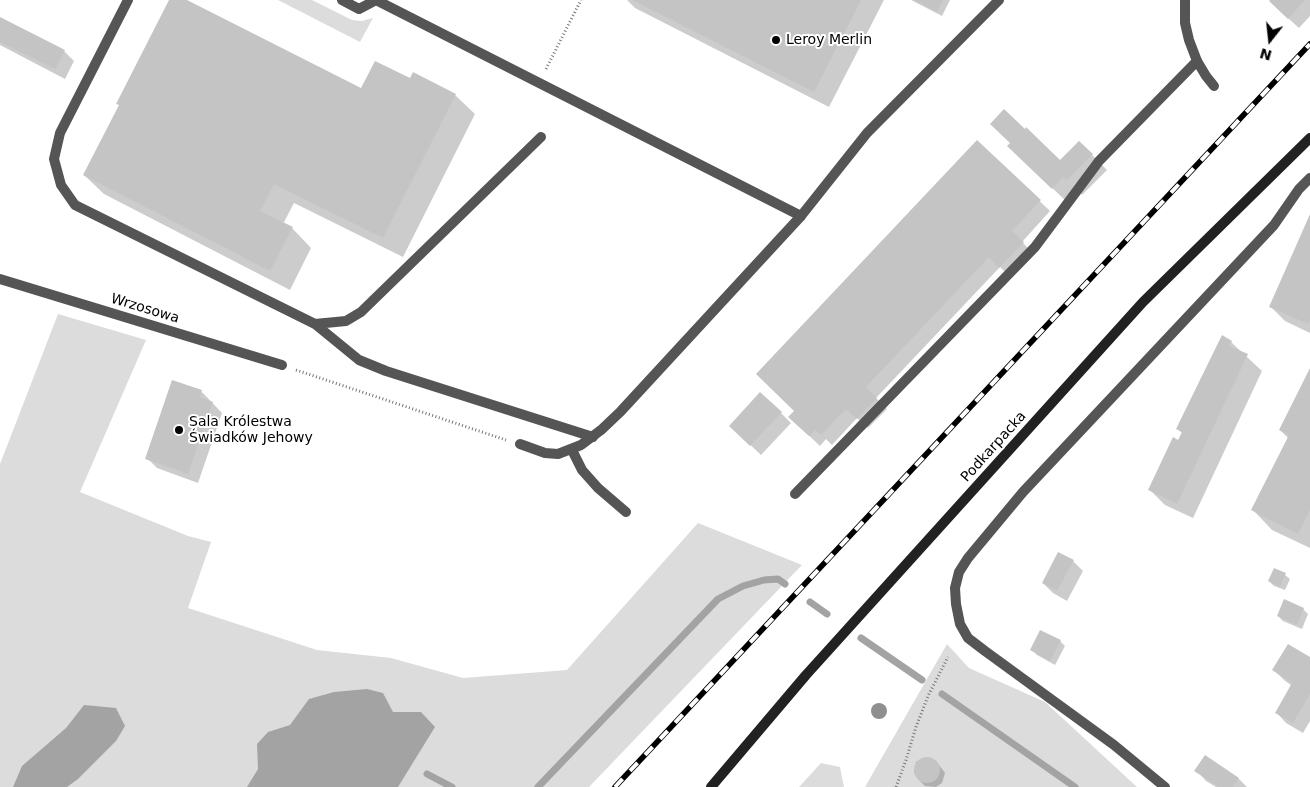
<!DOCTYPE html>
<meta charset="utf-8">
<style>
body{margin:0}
#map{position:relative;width:1310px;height:787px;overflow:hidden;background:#fff;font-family:"DejaVu Sans",sans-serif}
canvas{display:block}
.north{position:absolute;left:1245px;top:15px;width:50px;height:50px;-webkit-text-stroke:4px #fff;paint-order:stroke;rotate:196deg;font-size:14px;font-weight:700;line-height:20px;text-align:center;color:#000}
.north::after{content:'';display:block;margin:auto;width:18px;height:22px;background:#000;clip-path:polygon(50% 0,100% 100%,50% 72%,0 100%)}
</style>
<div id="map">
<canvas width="1310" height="787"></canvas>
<div class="north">N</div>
</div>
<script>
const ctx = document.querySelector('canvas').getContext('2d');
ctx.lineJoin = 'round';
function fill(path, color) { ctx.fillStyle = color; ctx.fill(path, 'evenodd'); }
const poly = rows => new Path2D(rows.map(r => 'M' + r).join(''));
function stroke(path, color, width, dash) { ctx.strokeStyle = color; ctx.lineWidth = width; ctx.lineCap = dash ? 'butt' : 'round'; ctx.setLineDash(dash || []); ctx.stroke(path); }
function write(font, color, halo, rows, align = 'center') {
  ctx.font = font + ' "DejaVu Sans",sans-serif'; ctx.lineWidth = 4; ctx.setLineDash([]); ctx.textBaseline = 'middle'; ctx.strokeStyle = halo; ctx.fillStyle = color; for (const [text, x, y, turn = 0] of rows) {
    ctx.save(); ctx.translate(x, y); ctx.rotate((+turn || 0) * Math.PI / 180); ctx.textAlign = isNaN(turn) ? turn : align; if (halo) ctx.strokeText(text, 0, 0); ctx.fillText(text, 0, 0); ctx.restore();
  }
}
fill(poly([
 [278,0,312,0,352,20,362,21,373,18,360,42],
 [58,314,146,340,80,492,188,536,211,542,188,608,317,650,391,658,463,678,567,670,698,523,802,565,589,787,0,787,0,464],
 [947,644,969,668,1045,702,1137,787,865,787],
 [821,763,840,767,844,787,799,787]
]), '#dcdcdc');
fill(poly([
 [367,689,383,693,393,712,421,712,435,727,398,787,247,787,258,769,257,744,268,732,290,725,309,699,334,692],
 [84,705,116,708,125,726,116,741,78,779,67,787,13,787,22,766,66,728]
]), '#a3a3a3');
fill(poly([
 [170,0,184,0,362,90,410,80,455,95,475,114,403,257,294,203,283,224,292,228,311,248,290,290,104,194,84,175,120,106],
 [627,0,884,0,829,107,635,8],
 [911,0,950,0,942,16],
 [1271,0,1310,0,1310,16,1299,28,1280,11],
 [0,18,64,51,74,61,65,79,0,45],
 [977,141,1050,211,1022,242,1033,253,1010,277,1000,267,876,398,887,409,868,428,857,418,832,445,826,439,820,446,800,427,796,411],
 [1079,142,1107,170,1082,195,1079,191,1068,203,1024,161,1060,162],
 [1310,217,1310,333,1285,321,1270,306],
 [1231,342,1262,371,1193,518,1165,505,1150,490,1183,434,1178,429],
 [1310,370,1310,548,1272,530,1253,510,1288,438,1280,430],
 [202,392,222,413,198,483,157,468,147,458],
 [781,413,791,423,761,455,741,436],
 [1073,561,1083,571,1067,601,1053,593,1043,583],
 [1285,575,1290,579,1285,590,1274,586,1269,581],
 [1303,609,1308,614,1302,629,1283,621,1278,616],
 [1060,641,1065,646,1055,665,1037,655,1032,650],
 [1310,659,1310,721,1303,733,1286,723,1276,712,1292,686,1284,680,1274,670],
 [1205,757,1239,779,1247,787,1216,787,1206,781,1196,770],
 [924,758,934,760,939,765,945,773,942,783,936,787,925,786,919,780,914,772,916,762]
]), '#0003');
stroke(poly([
 [810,602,827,614],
 [861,638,922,680],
 [942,694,1075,787],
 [427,774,452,787],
 [538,787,718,599,743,586,764,580,778,579,785,584]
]), '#a3a3a3', 7);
fill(poly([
 [169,0,187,0,361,88,375,61,410,78,413,72,456,94,383,238,274,184,260,211,293,227,270,271,83,175,119,105,116,104],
 [632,0,861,0,814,92],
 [914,0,943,0,937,12],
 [1270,0,1305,0,1288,19,1269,1],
 [0,17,65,50,55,69,0,42],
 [1004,109,1025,129,1026,127,1060,160,1079,141,1093,154,1067,180,1063,177,1052,189,1007,146,1010,143,990,124],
 [977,140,1041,200,1012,231,1024,242,999,268,989,257,866,387,877,398,857,419,846,409,821,435,815,430,809,436,788,417,794,411,756,374],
 [1310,214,1310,320,1308,324,1269,307],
 [1222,335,1232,341,1229,346,1248,354,1177,504,1148,490,1173,437,1178,440,1182,432,1176,429],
 [1310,368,1310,510,1298,534,1251,510,1289,435,1279,430],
 [172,380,202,390,200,397,213,402,188,474,145,459],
 [760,392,782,412,750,446,729,426],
 [1058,552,1074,560,1057,591,1042,583],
 [1274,568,1286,573,1280,587,1268,581],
 [1284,599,1304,608,1297,625,1277,616],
 [1040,630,1061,640,1050,661,1030,650],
 [1288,644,1310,657,1310,694,1293,723,1275,713,1292,683,1272,670],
 [1205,755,1239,778,1233,787,1219,787,1194,771],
 '914 770a13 13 0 1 1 26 0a13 13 0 1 1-26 0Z'
]), '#c4c4c4');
stroke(poly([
 [546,69,581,0],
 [296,370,506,440],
 [896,787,906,760,916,727,928,696,948,657]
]), '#777', 3, [1, 2.5]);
stroke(poly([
 [128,0,60,133,54,159,61,185,75,205,315,324,346,321,361,312,541,137],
 [342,0,359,9,376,0],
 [376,0,801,216],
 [315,324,359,360,386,371,593,437],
 [572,450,582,470,598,488,626,512],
 [795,494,1035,247,1099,161,1197,61]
]), '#555', 10);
stroke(poly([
 [1185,0,1185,23,1189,40,1197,61,1206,76,1214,86],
 [0,279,282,365],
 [520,444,545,453,558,454,581,445,601,430,621,411,801,216,867,133,999,0],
 [1165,787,1114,745,985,651,968,638,960,624,956,604,955,588,959,572,968,558,1023,492,1274,225,1299,189,1310,178]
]), '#555', 10);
stroke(poly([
 [711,787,806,675,1143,302,1310,138]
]), '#222', 10);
const rail = poly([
 [615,787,1310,44]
]);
stroke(rail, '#000', 5.5);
stroke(rail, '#fff', 4, [11]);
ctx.fillStyle = '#8f8f8f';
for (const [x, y] of [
 [879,711]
]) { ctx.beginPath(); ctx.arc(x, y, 8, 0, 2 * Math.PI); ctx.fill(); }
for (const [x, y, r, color] of [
 [776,40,5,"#000"],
 [179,430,5,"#000"]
]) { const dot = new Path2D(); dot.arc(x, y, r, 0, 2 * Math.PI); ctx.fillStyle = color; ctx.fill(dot); stroke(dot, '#fff', 2); }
write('14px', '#000', '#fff', [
 ["Leroy Merlin",786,40],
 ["Sala Królestwa",189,422],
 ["Świadków Jehowy",189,438]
], 'left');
write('14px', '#000', '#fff', [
 ["Wrzosowa",145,309,17],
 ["Podkarpacka",994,447,-48]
]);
</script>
